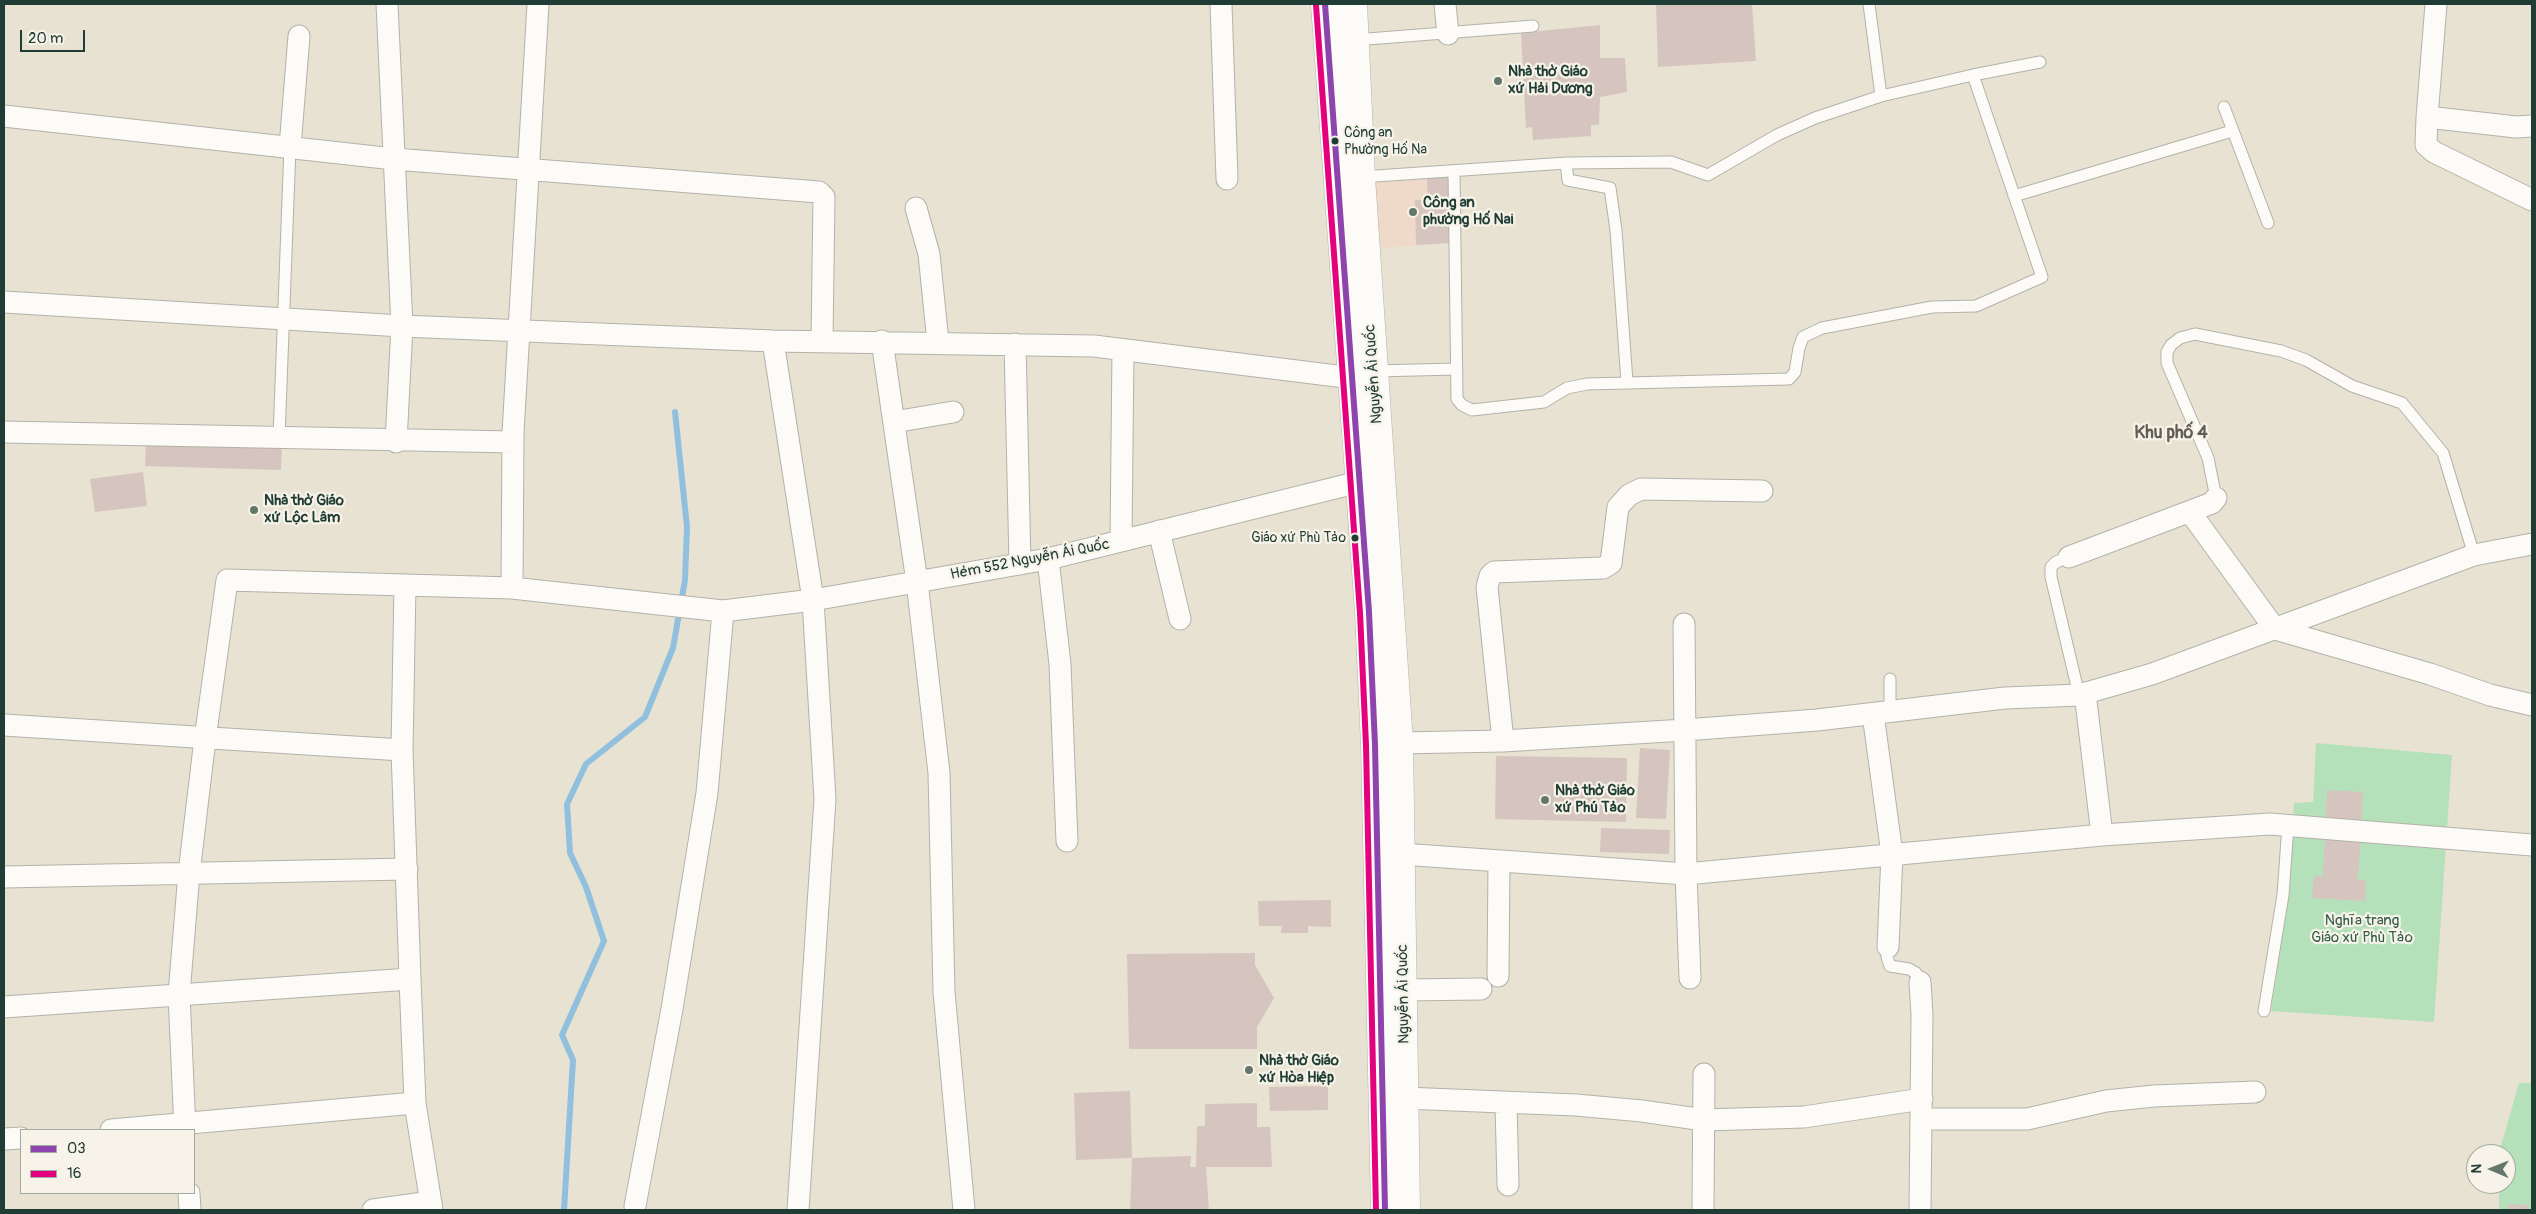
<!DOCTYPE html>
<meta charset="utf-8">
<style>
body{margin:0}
#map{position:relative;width:2536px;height:1214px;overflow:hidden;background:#e8e2d3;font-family:Pangolin,sans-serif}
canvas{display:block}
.frame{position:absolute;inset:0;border:5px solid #1f3d34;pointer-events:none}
.legend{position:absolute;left:20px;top:1129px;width:175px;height:65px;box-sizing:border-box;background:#f7f3e8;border:1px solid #a1aaa0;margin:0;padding:6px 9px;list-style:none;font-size:15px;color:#1f3d34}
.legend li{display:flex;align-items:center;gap:10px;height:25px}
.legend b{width:25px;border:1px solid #a1aaa0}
.north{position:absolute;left:2466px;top:1144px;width:50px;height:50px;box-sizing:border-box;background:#f7f3e8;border:1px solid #a1aaa0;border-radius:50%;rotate:271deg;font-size:14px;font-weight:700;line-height:20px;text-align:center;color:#1f3d34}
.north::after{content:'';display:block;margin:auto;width:18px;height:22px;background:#65776c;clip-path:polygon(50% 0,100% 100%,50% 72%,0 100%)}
.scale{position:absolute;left:20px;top:30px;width:65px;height:22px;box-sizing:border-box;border:2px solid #1f3d34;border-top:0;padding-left:6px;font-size:15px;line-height:18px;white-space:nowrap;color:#1f3d34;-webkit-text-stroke:4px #f7f3e8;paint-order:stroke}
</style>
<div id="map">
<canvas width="2536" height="1214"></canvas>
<div class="frame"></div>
<ul class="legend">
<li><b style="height:6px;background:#8e44ad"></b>03</li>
<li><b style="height:6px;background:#e5007d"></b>16</li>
</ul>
<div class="north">N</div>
<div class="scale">20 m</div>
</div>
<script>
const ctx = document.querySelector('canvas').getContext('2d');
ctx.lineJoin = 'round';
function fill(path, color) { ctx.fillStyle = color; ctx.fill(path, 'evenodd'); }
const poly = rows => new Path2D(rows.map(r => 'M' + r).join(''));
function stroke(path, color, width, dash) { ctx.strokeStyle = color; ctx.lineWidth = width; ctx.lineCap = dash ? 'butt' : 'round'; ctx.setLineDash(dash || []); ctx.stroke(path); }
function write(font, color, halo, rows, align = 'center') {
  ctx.font = font + ' Pangolin,sans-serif'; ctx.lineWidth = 4.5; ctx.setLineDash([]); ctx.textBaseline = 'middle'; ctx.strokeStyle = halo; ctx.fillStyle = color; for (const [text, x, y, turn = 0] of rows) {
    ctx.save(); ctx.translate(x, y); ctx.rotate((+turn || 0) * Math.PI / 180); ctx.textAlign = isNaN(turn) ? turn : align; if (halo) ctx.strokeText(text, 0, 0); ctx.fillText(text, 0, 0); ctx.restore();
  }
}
fill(poly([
 [1449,177,1450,243,1379,248,1374,181]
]), '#efdac9');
fill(poly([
 [2316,743,2452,755,2434,1022,2271,1011,2288,897,2294,803,2313,802],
 [2519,1083,2532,1083,2532,1210,2499,1210,2499,1184,2506,1184,2506,1154,2499,1153]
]), '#b4e1ba');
stroke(poly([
 [564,1210,573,1060,562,1035,604,941,586,887,570,853,567,804,586,764,645,717,673,648,685,580,687,527,675,412]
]), '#90c0de', 6);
fill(poly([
 [1656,4,1752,4,1756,61,1658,67],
 [1600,25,1600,58,1625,58,1627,92,1600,97,1599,125,1591,125,1591,136,1533,140,1532,127,1526,128,1521,33],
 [1449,177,1450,243,1416,245,1415,200,1428,200,1427,178],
 [146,442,282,444,281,470,145,466],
 [143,472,147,506,95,512,90,479],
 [1640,748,1670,750,1666,819,1636,818],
 [1496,756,1627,758,1626,822,1495,819],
 [2327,790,2363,792,2358,880,2366,880,2365,901,2312,898,2314,876,2323,877],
 [1601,828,1670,830,1669,854,1600,852],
 [1331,900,1331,927,1308,926,1308,933,1281,933,1282,926,1259,926,1258,901],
 [1255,953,1255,965,1274,998,1257,1027,1257,1049,1129,1049,1127,954],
 [1328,1086,1328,1110,1270,1111,1269,1087],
 [1130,1091,1132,1158,1076,1160,1074,1093],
 [1257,1103,1257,1127,1270,1127,1272,1167,1206,1167,1209,1210,1130,1210,1132,1158,1191,1156,1190,1167,1196,1167,1197,1126,1205,1126,1205,1104],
 [2508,1204,2529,1205,2529,1210,2508,1210]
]), '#d5c5be');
const lane = poly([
 [1869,4,1881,96],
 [1355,40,1533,26],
 [1973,75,2040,62],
 [2224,107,2268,223],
 [1566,163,1568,180,1610,188,1616,230,1627,382],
 [1361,177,1566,163,1671,162,1708,175,1777,135,1815,118,1881,96,1973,75,2042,277,1976,306,1932,307,1822,328,1803,337,1799,348,1795,372,1789,379,1587,384,1567,388,1544,402,1472,410,1462,405,1457,399,1454,172],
 [2014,196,2232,131],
 [1374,371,1457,369],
 [279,437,290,147],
 [2216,498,2208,458,2167,363,2167,352,2171,345,2180,338,2195,334,2281,351,2306,360,2352,386,2402,403,2443,453,2474,555],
 [2069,557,2056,562,2051,567,2051,577,2079,695],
 [1890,679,1890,711],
 [1888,947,1887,957,1890,966,1909,969,1916,973,1920,982],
 [2264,1011,2283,895,2288,825]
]);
const street = poly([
 [387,4,402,326,396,442],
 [1221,4,1227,179],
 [1445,4,1448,34],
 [2436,4,2427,117,2516,127,2532,126],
 [4,116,394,159,819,192,824,197,822,341],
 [2427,117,2426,145,2434,152,2532,200],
 [290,147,299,36],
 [916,208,929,254,938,342],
 [4,302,402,326,773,341,1094,346,1353,378],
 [773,341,813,600,825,799,798,1210],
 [882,341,917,582,939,773,944,992,964,1210],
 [1015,344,1020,564],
 [894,422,953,412],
 [4,432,513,442],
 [2190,512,2275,629,2430,674,2490,695,2532,705],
 [1159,531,1180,619],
 [1121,541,1123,350],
 [2069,557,2212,503,2216,498],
 [1048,559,1060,664,1067,841],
 [405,586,402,750,410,979,415,1103,432,1210],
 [512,588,513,433,538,4],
 [1684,624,1686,874,1690,978],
 [2085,693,2102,835],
 [1873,714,1892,854,1888,947],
 [4,725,402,750],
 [1503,741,1487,587,1490,576,1494,572,1603,568,1611,563,1618,507,1629,495,1641,489,1762,491],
 [1399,743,1503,741,1685,730,1817,720,2005,698,2079,695,2152,674,2474,555,2532,544],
 [1401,854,1686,874,2102,835,2270,824,2532,845],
 [4,877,407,869],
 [1498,976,1499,862],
 [1404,990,1481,989],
 [4,1007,410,979],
 [1404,1098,1576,1105,1642,1111,1704,1120,1804,1117,1922,1099],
 [1506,1103,1508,1185],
 [1921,1119,2027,1119,2106,1101,2154,1096,2255,1092],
 [111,1130,415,1103],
 [185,1130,179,994,189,873,205,739,227,580,512,588,723,611,813,600,1048,559,1359,482],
 [4,1139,21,1138],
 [189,1193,190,1210],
 [635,1206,672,1009,707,793,723,611],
 [373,1210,431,1202],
 [1703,1210,1704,1074],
 [1920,1210,1922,1015,1920,982]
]);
const primary = poly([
 [1325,4,1369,612,1375,745,1385,1210],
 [1353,4,1361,177,1399,743,1406,1210]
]);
stroke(lane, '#b3b2a9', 13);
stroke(street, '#b3b2a9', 23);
stroke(primary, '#b3b2a9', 29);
stroke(lane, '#fcfbf8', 11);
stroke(street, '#fcfbf8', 21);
stroke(primary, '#fcfbf8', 28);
stroke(poly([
 [1325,4,1369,612,1375,745,1385,1210]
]), '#8e44ad', 6);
stroke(poly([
 [1316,5,1360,613,1366,745,1376,1210]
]), '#e5007d', 6);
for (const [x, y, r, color] of [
 [1498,81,5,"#65776c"],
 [1335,141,4.5,"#1f3d34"],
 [1413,212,5,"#65776c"],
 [254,510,5,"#65776c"],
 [1355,538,4.5,"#1f3d34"],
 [1545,800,5,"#65776c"],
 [1249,1070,5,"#65776c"]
]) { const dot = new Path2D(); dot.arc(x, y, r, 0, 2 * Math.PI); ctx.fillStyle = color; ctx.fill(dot); stroke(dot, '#f7f3e8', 2); }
write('14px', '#1f3d34', '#f7f3e8', [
 ["Công an",1344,133],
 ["Phường Hố Na",1344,150],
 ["Giáo xứ Phù Tảo",1346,538,"right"]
], 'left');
write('bold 15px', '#1f3d34', '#f7f3e8', [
 ["Nhà thờ Giáo",1508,72],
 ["xứ Hải Dương",1508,89],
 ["Công an",1423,203],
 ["phường Hố Nai",1423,220],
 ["Nhà thờ Giáo",264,501],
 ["xứ Lộc Lâm",264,518],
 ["Nhà thờ Giáo",1555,791],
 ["xứ Phú Tảo",1555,808],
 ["Nhà thờ Giáo",1259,1061],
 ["xứ Hòa Hiệp",1259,1078]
], 'left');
write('15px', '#1f3d34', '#f7f3e8', [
 ["Nguyễn Ái Quốc",1374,374,-94],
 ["Hẻm 552 Nguyễn Ái Quốc",1030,560,-11],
 ["Nguyễn Ái Quốc",1404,994,-91]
]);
write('15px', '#345e4b', '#f7f3e8', [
 ["Nghĩa trang",2362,921],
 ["Giáo xứ Phù Tảo",2362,938]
]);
write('bold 18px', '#615e56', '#f7f3e8', [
 ["Khu phố 4",2171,433]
]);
</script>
